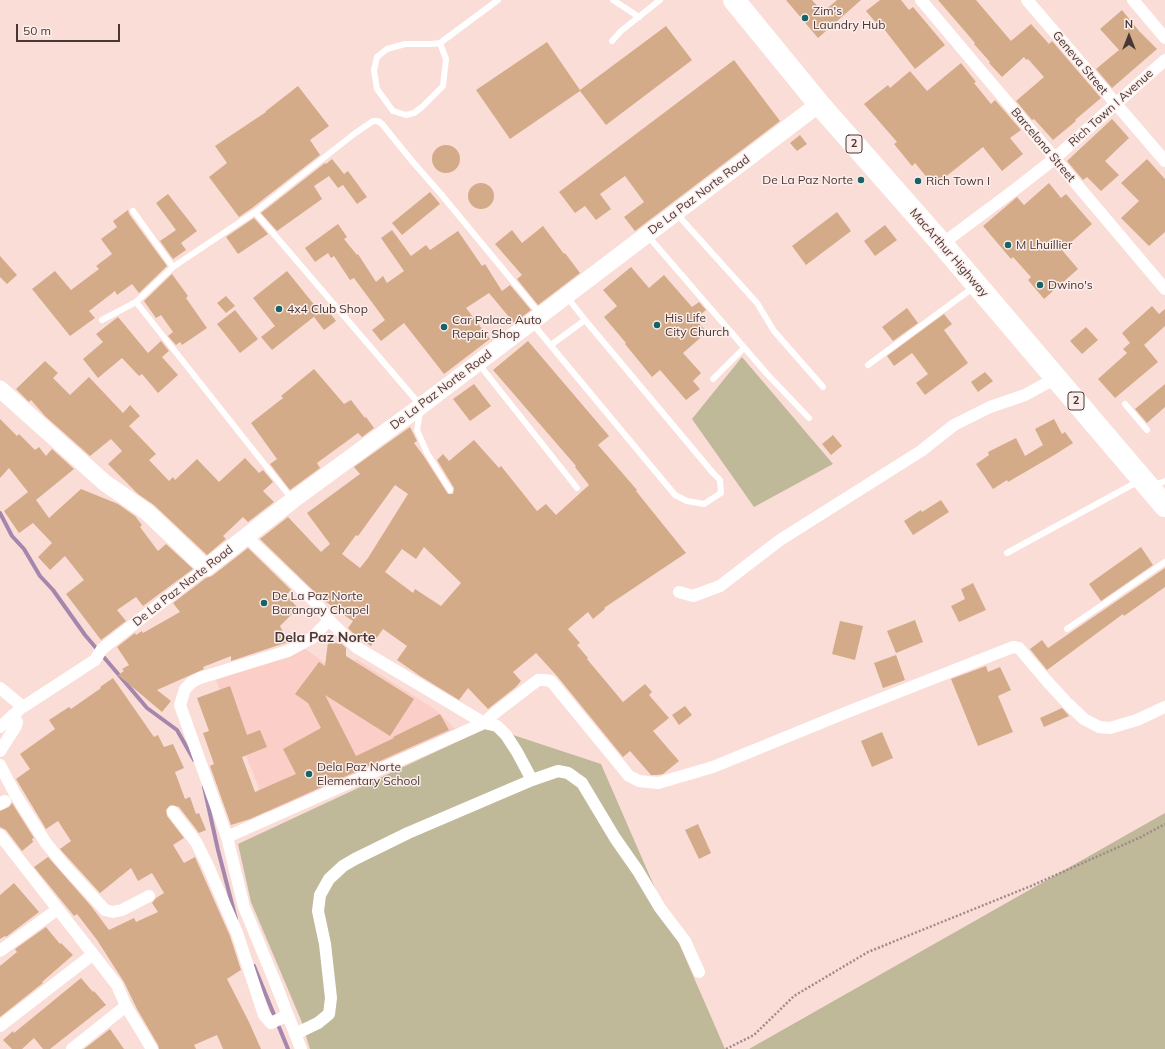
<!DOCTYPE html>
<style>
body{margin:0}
#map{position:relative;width:1165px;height:1049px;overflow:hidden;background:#fbddd8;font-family:Mulish,sans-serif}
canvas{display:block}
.north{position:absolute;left:1109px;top:16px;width:40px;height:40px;-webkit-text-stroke:3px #fdeeeb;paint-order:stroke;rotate:0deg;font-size:11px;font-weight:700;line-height:16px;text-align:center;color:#473836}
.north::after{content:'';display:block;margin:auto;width:14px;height:18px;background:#473836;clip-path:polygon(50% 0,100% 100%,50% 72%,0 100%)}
.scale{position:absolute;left:16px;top:24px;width:104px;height:18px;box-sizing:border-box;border:2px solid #473836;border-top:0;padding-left:5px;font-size:12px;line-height:14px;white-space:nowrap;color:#473836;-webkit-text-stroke:3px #fdeeeb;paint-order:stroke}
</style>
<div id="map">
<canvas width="1165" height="1049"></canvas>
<div class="north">N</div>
<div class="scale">50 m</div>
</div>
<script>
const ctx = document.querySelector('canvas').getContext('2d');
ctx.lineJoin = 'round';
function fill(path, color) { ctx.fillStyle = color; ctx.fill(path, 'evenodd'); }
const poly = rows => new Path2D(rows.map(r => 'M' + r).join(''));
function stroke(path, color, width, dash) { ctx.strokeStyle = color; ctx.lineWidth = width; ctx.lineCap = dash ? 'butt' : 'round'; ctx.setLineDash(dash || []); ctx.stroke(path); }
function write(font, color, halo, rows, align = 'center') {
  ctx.font = font + ' Mulish,sans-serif'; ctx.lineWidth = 3; ctx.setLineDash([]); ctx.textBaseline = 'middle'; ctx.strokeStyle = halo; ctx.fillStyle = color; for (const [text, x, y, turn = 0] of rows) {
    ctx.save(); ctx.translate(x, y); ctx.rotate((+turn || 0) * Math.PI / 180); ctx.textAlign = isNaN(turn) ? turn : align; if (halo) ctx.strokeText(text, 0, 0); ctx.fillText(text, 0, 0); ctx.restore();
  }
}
fill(poly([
 [305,649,342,675,356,659,436,710,458,732,270,816,216,680]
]), '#fbcec7');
fill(poly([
 [742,357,833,464,754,507,692,419],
 [489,727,601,764,725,1049,310,1049,301,1020,251,902,238,844],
 [1165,813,1165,1049,749,1049]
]), '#bfb899');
stroke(poly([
 [0,513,12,536,24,549,40,576,53,590,85,635,147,708,177,730,194,760],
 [204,787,218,850,236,919],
 [254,966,288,1049]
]), '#a586ad', 4);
fill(poly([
 [786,0,812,0,823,12,837,0,861,0,818,38],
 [880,0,901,0,909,10,913,7,945,45,915,69,884,29,882,30,866,11],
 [938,0,976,0,1011,41,1031,24,1049,44,1052,41,1101,98,1075,120,1076,121,1053,140,1034,119,1032,120,1016,101,1044,77,1028,59,1026,60,1024,57,1002,77,989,63,990,62,974,44,975,43],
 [1122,10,1139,31,1157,49,1112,88,1096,69,1119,50,1100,29],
 [666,26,692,60,606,125,580,91,510,139,476,90,547,42,580,90],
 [734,60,780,121,635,231,624,217,644,202,625,176,600,194,611,209,596,220,585,206,575,213,559,192],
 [961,63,976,82,974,83,991,104,995,100,1021,130,1010,138,1023,154,1002,171,983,147,934,186,915,163,912,166,894,144,897,142,864,104,888,85,890,88,910,71,927,91],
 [298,86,329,126,310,140,320,155,252,208,239,217,209,177,227,163,215,146,266,112,266,111],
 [1112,119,1129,138,1105,161,1119,175,1101,191,1087,177,1083,180,1067,161],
 [800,135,807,144,797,151,790,143],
 '432 159a14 14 0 1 1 28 0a14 14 0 1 1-28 0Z',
 [332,159,344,174,348,171,367,197,357,204,343,185,338,188,329,176,314,186,322,199,277,231,261,213,325,163,326,164],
 [1147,159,1165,179,1165,232,1149,246,1121,218,1139,201,1121,183],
 '468 196a13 13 0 1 1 26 0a13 13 0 1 1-26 0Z',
 [1049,183,1061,198,1066,194,1092,224,1062,250,1078,269,1044,299,1028,280,1031,277,1013,257,1011,259,983,226,1017,197,1024,205],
 [430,192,440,204,402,235,392,223],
 [168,194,197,231,181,243,186,250,173,259,160,241,176,230,156,203],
 [128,210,129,214,167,266,139,293,132,284,117,295,115,291,89,311,95,318,70,336,32,289,55,271,71,290,99,269,96,266,112,254,101,239,117,227,113,221],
 [837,212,851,231,806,265,792,246],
 [254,218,268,234,238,254,226,237],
 [338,224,347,237,344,239,357,255,358,254,376,282,383,276,387,283,404,271,381,238,392,230,411,256,426,245,430,250,458,231,482,266,485,264,502,291,510,285,531,310,514,323,489,293,466,308,490,339,444,374,404,323,381,341,372,330,385,320,354,278,350,280,334,256,331,258,328,253,315,262,305,248],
 [885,225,897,240,875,256,864,241],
 [543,226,564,254,565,253,580,273,538,305,517,279,522,275,495,244,512,230,522,243],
 [0,256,17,275,7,284,0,277],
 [631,267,649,288,664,275,692,307,699,302,706,310,695,319,707,332,683,353,701,373,693,381,700,389,686,400,660,370,652,377,625,344,626,343,604,317,617,306,603,290],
 [287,271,320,312,272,350,261,337,275,326,253,298],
 [172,274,188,296,186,298,207,328,182,345,180,342,176,345,168,336,173,332,161,315,156,318,144,301],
 [226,296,235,306,226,313,217,303],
 [1152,306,1159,314,1165,309,1165,326,1144,345,1158,362,1115,398,1098,379,1127,353,1123,349,1130,343,1122,333],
 [326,308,336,321,324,330,314,317],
 [907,308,918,323,893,341,882,327],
 [235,310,258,339,240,353,217,324],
 [944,314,952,324,944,330,968,363,925,395,916,383,928,374,912,353,894,366,887,356],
 [118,317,148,353,161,341,169,351,162,357,178,375,158,393,142,374,139,376,122,358,98,378,83,359,103,342,96,334],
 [1086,327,1098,340,1082,354,1070,341],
 [528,341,609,436,598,445,637,490,636,491,686,553,604,608,605,609,593,619,588,612,568,629,580,643,577,645,588,658,587,659,623,702,645,684,652,692,649,695,669,718,653,731,679,761,663,774,657,775,651,775,630,751,623,757,557,676,536,653,513,672,521,681,516,687,488,709,468,688,459,700,420,676,397,660,407,646,383,629,371,646,353,633,348,628,353,621,332,607,332,606,322,599,260,539,288,517,321,552,330,544,307,513,360,474,354,467,410,427,417,441,414,443,423,455,448,494,453,494,454,488,437,460,443,454,449,461,474,440,499,468,501,466,537,511,546,504,556,515,589,485,575,467,576,466,493,370],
 [395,485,408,494,368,558,360,568,342,554,356,535,358,536],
 [424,547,461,583,441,606,415,589,413,593,385,572,402,549,416,559],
 [45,361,58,373,53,378,70,395,89,377,123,413,130,405,140,416,129,426,156,454,149,460,169,481,173,477,175,480,197,459,219,482,245,458,259,473,263,470,273,482,263,491,274,502,248,522,243,517,223,536,226,539,207,555,154,505,138,494,108,464,122,451,111,439,90,456,45,416,31,400,29,402,16,389],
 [314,369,344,404,351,400,365,418,366,417,374,428,362,437,358,433,317,463,320,468,290,490,270,464,277,459,251,423,283,398,281,396],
 [985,372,993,381,978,392,971,382],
 [474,384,491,406,470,421,453,399],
 [1165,384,1165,407,1147,423,1135,409],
 [0,419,17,436,19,434,35,450,39,447,46,456,52,449,74,469,36,500,49,518,81,489,118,504,135,516,142,525,140,527,158,551,166,544,193,569,143,606,136,597,117,610,126,621,101,640,66,594,84,580,65,556,50,570,38,557,52,543,33,523,19,533,4,511,28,492,9,468,0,478],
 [1054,419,1062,434,1065,432,1073,443,1056,454,1008,482,1007,480,993,489,976,464,989,455,988,452,1016,438,1025,456,1043,445,1035,429],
 [833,435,842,446,831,455,822,444],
 [941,500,949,512,913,535,904,521,921,510,922,512],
 [1141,547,1153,565,1101,601,1089,584],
 [248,548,291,590,286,595,298,608,280,626,288,642,231,661,231,656,203,667,204,669,157,690,171,701,162,712,118,675,124,671,122,669,129,665,117,647,135,633,136,635,142,631,143,633,180,612,173,603,206,578,212,576],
 [1165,568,1165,587,1124,616,1123,614,1047,670,1030,649,1042,640,1048,648],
 [973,583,986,610,959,622,951,606,965,599,961,589],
 [915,620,923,642,896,653,887,631],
 [840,621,863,626,855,660,832,654],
 [328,642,342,644,346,648,346,656,414,699,390,736,325,695,356,756,394,738,393,737,440,714,449,730,250,819,231,825,210,766,214,764,203,733,209,731,197,698,230,686,247,735,260,730,267,747,242,757,255,792,296,774,283,749,321,728,308,703,295,694,319,662,325,666],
 [896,655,905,680,883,688,874,663],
 [986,666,988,672,1000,667,1011,690,998,696,1013,732,978,746,951,679],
 [113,678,154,737,158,735,164,747,173,744,184,768,175,772,185,799,190,797,196,814,199,813,206,830,199,833,179,807,172,805,169,806,166,810,167,816,184,838,173,845,184,863,195,857,230,936,241,970,227,979,249,1022,261,1049,223,1049,217,1035,194,1045,196,1049,159,1049,158,1045,137,1009,124,982,97,940,77,914,74,916,34,867,48,857,91,906,109,930,134,918,136,922,158,912,152,903,156,898,164,893,152,873,138,881,131,868,100,893,60,849,71,841,58,821,46,829,16,779,30,769,20,754,55,729,49,720,69,707,71,709,101,688,100,687],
 [685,706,692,715,679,725,672,715],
 [1062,708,1069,716,1044,727,1040,718],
 [882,732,893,758,872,767,861,741],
 [12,803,34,838,32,839,33,842,22,851,6,830,0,827,0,811,9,807],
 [698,824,711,853,699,859,685,830],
 [14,883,39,912,6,937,5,936,0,939,0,895],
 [46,927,60,944,61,943,73,955,42,982,43,983,39,986,0,1017,0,966,17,952,15,949],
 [81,978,93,992,94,991,106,1005,50,1049,43,1049,34,1038,22,1049,12,1049,3,1040,13,1031,14,1033],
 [110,1029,124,1049,84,1049]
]), '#d3ab88');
stroke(poly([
 [726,1049,754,1035,794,996,868,952,1031,886,1141,837,1165,824]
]), '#a18a87', 2.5, [2, 2]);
stroke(poly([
 [613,0,639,17],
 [612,41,621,31,660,0],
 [440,43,446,59,443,86,422,107,414,113,406,115,393,111,377,89,374,70,377,57,387,49,405,44,432,44,440,43,498,0],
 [133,211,173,267],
 [255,212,421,406,417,430,427,453,450,490],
 [676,213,757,303,774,331,823,387],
 [648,236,767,374,809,418],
 [136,302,292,499],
 [102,320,136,302,173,267,255,212,354,134,373,121,378,121,382,124,412,161,440,193,540,314],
 [532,323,675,495,687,501,704,504,721,493,720,480,713,473,585,320,567,297],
 [551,345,585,320],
 [478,363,577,488],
 [868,365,974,287],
 [713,379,744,348],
 [1125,404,1147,430],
 [1152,486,1165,481],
 [1007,553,1139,481],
 [1067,629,1165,562]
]), '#fff', 6);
stroke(poly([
 [921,0,1165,289],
 [1027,0,1165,161],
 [1133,0,1165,38],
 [942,244,1017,188,1054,159,1165,60],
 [247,537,316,603,329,620,356,647,484,723,497,726,506,735,517,752,532,780,558,771,568,773,582,783,615,838,638,871,660,908,685,941,699,972],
 [679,592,693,596,720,586,780,540,921,451,954,425,990,407,1025,395,1056,378],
 [0,688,23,707,95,660,102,649,206,568],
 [0,727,19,710],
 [0,751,16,726,17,722,13,715],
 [0,765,15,794,46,843,64,865,105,910,113,912,122,910,149,896],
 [0,804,5,801],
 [173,812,196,842,207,864,237,933,264,1015,271,1023,288,1015],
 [0,835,117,985,126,1006,152,1049],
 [227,837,484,723,496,712,538,680,544,680,551,681,629,776,639,781,658,783,713,767,845,713,1013,647,1019,648,1046,680,1068,704,1084,719,1099,727,1110,728,1137,720,1165,707],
 [0,951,58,909],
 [0,1026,92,955],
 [295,1034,318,1023,329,1014,331,998,325,944,318,911,320,895,329,879,343,866,355,859,408,833,532,780],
 [72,1049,126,1006],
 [301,1049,275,982,244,907,227,837,180,705,185,689,192,682,200,678,288,651,312,638,329,620]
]), '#fff', 12);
stroke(poly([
 [0,389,105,483,147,512,206,568,293,500,421,406,819,104]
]), '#fff', 17);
stroke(poly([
 [734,0,819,104,942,244,1165,506]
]), '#fff', 22);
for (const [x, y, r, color] of [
 [805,18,4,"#156468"],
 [861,180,4,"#156468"],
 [918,181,4,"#156468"],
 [1008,245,4,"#156468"],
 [1040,285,4,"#156468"],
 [279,309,4,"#156468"],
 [657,325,4,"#156468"],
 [444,327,4,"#156468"],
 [264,603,4,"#156468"],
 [309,774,4,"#156468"]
]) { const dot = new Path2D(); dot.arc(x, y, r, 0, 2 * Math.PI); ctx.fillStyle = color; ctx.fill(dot); stroke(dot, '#fdeeeb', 1.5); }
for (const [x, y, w] of [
 [854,144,16],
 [1076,401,16]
]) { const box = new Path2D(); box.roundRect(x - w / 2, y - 9, w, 18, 3); ctx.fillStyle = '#fdeeeb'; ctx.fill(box); stroke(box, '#473836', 1); }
write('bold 11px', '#473836', null, [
 ["2",854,144],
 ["2",1076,401]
]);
write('12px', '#473836', '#fdeeeb', [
 ["Zim's",813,11],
 ["Laundry Hub",813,25],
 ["De La Paz Norte",853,180,"right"],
 ["Rich Town I",926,181],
 ["M Lhuillier",1016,245],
 ["Dwino's",1048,285],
 ["4x4 Club Shop",287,309],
 ["His Life",665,318],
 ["City Church",665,332],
 ["Car Palace Auto",452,320],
 ["Repair Shop",452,334],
 ["De La Paz Norte",272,596],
 ["Barangay Chapel",272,610],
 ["Dela Paz Norte",317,767],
 ["Elementary School",317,781]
], 'left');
write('12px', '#473836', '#fdeeeb', [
 ["Geneva Street",1080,63,50],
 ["Rich Town I Avenue",1111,108,-42],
 ["Barcelona Street",1043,145,50],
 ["De La Paz Norte Road",699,195,-37],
 ["MacArthur Highway",949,253,49],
 ["De La Paz Norte Road",441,390,-37],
 ["De La Paz Norte Road",183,586,-38]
]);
write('bold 14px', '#473836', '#fdeeeb', [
 ["Dela Paz Norte",325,638]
]);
</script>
